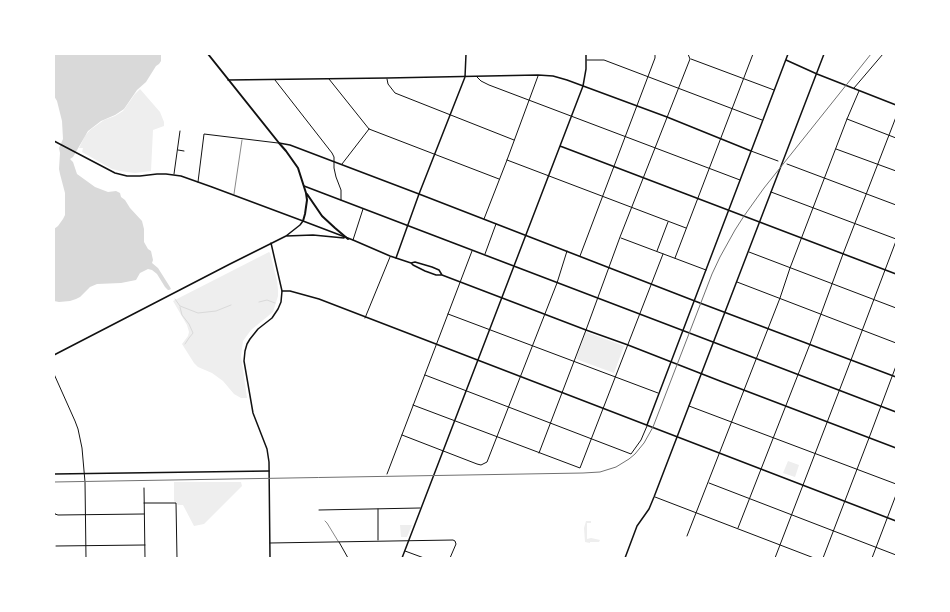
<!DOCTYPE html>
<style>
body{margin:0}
#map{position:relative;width:950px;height:612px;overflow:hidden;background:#fff;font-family:"Golos Text",sans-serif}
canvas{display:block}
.frame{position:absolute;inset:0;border:55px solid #fff;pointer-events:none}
</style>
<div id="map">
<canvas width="950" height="612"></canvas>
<div class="frame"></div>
</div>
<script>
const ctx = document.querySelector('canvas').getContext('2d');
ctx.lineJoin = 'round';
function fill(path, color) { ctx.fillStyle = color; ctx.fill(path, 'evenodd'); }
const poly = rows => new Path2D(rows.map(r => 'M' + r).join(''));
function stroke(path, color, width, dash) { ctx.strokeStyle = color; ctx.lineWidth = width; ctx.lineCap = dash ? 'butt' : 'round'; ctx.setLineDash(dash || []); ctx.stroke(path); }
fill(poly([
 [140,89,160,112,164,122,164,126,153,130,151,171,135,173,120,171,112,169,82,152,83,148,79,148,85,136,90,130,104,120,115,116,123,111,135,94],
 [269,252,270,253,277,281,278,290,278,296,273,312,251,330,243,341,241,356,247,398,241,398,234,394,223,381,212,373,198,367,194,363,182,344,188,336,189,332,187,325,173,301],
 [586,332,624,346,614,373,576,359],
 [788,461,799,465,795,477,783,473],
 [174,482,241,482,242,486,204,524,194,526,183,505,178,505,174,501],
 [586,521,591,521,591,523,587,523,587,539,591,538,600,540,599,542,590,542,590,543,585,542,584,528],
 [400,525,412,525,407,537,401,537]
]), '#eee');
fill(poly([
 [54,54,161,54,161,61,159,64,156,66,146,82,137,90,124,109,115,115,101,121,88,131,73,157,70,159,73,162,77,174,95,187,108,192,116,191,120,193,121,197,125,200,130,208,142,221,144,229,144,242,148,249,151,251,153,260,152,263,158,268,170,287,171,289,169,290,168,290,165,287,157,274,152,270,148,269,140,273,136,280,121,283,97,284,90,287,80,297,76,299,70,301,59,302,54,301,54,229,58,226,63,219,65,215,65,193,60,174,59,169,60,153,59,148,63,139,62,121,57,101,54,96]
]), '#d9d9d9');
stroke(poly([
 [175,299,180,306,198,313,216,311,231,305],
 [259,302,267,300,275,303],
 [180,307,182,315,189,324,193,333,189,338,185,344]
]), '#d9d9d9', 1);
stroke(poly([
 [234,194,242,140],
 [325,521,327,523,338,541]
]), '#111', 0.5);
stroke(poly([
 [691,59,774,90],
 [587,60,604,60,762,120],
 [477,77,481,81,489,85,740,180],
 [329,79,369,129,499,179],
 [387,79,388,84,395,93,514,140],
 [275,80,332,153,334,157,334,168,336,177,341,190,341,200],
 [854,88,883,54],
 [847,119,896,138],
 [836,149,896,171],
 [178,150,184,151],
 [751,151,778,161],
 [507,160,686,228],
 [342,164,369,129],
 [787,164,896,205],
 [174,174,180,131],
 [198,182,204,134,278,143],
 [771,192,896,239],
 [484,219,507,160,538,76],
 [621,238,706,270],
 [353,240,363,209],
 [657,251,668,222],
 [749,252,896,308],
 [485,254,496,224],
 [580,256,655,58,655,54],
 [675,258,753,54],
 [737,282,896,343],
 [448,314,658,393],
 [365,318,390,257],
 [54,374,75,421,78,429,82,448,85,482,86,558],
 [425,375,631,454,641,440,647,426],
 [413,405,580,468,663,254],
 [689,406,896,484],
 [402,435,477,464,481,465,487,462,557,283,567,251],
 [539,453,586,330,620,237,690,59,688,54],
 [387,474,472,251],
 [709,483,896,555],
 [144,488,145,558],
 [655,497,814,558],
 [144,503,176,503,177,558],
 [378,509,378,540],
 [319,510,420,508],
 [54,511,55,514,58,515,144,514],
 [738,528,810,344,843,254,896,117],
 [687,536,780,298,790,268,847,119,859,91],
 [339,542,348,558],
 [270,543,453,540,455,541,456,544,450,558],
 [56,546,145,545],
 [405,551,424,558],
 [775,558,851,360,896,241],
 [823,558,869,438,896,366],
 [872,558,896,495]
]), '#111', 1);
stroke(poly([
 [786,60,817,74,896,105],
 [228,80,387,78,538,75,553,76,567,80,667,117,751,151],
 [54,141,115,173,127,176,140,176,157,174,166,174,181,176,212,187,303,221],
 [560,146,896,274],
 [396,258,419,194,465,77,466,54],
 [282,291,290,291,319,299,896,521],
 [647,425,788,54],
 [54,474,269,471],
 [402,558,583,86,586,69,586,54]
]), '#111', 1.5);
stroke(poly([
 [279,143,290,145,419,194,700,303,896,377],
 [304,186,713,342,896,412],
 [286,236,313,235,344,238],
 [411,263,415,262,432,267,439,270,442,275],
 [54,355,230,264,286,236,300,225,303,221,353,240,390,256,411,263,413,265,425,271,436,275,442,275,586,330,628,345,720,381,896,448],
 [270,558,269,462,267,449,253,413,244,361,245,351,247,344,250,339,258,329,272,318,278,309,281,302,282,291,271,243],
 [625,558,637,526,649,509,654,497,824,54]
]), '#111', 1.5);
stroke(poly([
 [208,54,279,143,286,151,298,168,306,193,307,200,305,214,303,221],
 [307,194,322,216,335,228,348,239]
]), '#111', 2);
stroke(poly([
 [54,482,583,473,600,472,616,467,629,459,635,454,644,443,653,427,712,274,720,257,735,230,744,216,764,188,871,54]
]), '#707070', 1);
</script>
